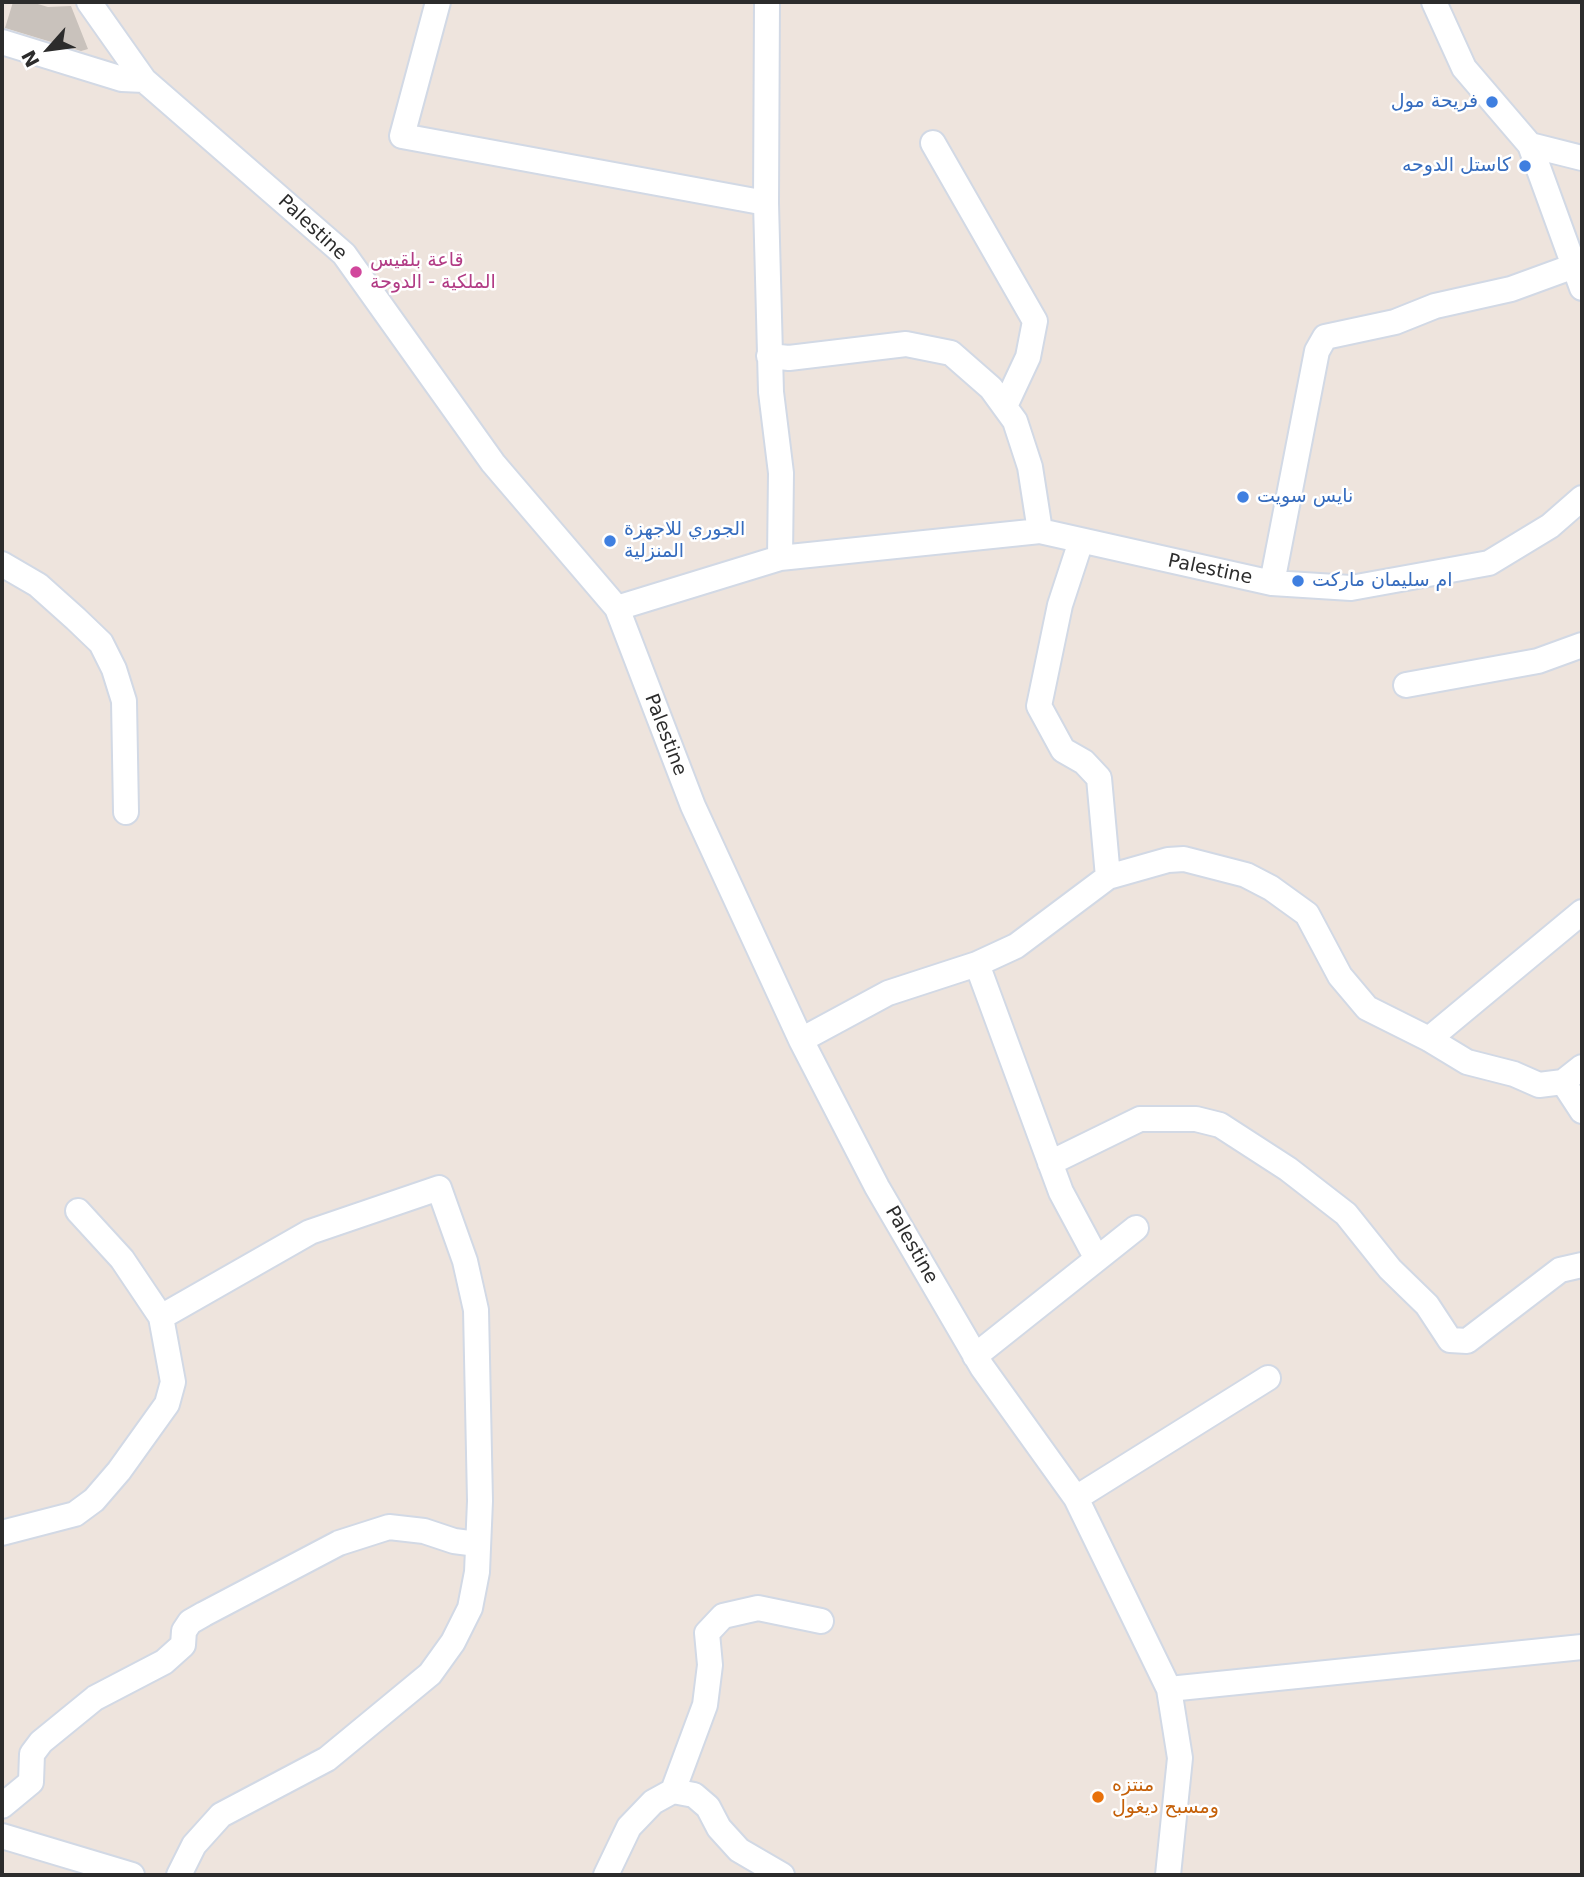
<!DOCTYPE html>
<meta charset="utf-8">
<style>
body{margin:0}
#map{position:relative;width:1584px;height:1877px;overflow:hidden;background:#eee4dd;font-family:"DejaVu Sans",sans-serif}
canvas{display:block}
.frame{position:absolute;inset:0;border:4px solid #2c2c2c;pointer-events:none}
.north{position:absolute;left:14px;top:14px;width:70px;height:70px;-webkit-text-stroke:5px #fff;paint-order:stroke;rotate:242deg;font-size:19px;font-weight:700;line-height:28px;text-align:center;color:#2c2c2c}
.north::after{content:'';display:block;margin:auto;width:24px;height:32px;background:#2c2c2c;clip-path:polygon(50% 0,100% 100%,50% 72%,0 100%)}
</style>
<div id="map">
<canvas width="1584" height="1877"></canvas>
<div class="frame"></div>
<div class="north">N</div>
</div>
<script>
const ctx = document.querySelector('canvas').getContext('2d');
ctx.lineJoin = 'round';
function fill(path, color) { ctx.fillStyle = color; ctx.fill(path, 'evenodd'); }
const poly = rows => new Path2D(rows.map(r => 'M' + r).join(''));
function stroke(path, color, width, dash) { ctx.strokeStyle = color; ctx.lineWidth = width; ctx.lineCap = dash ? 'butt' : 'round'; ctx.setLineDash(dash || []); ctx.stroke(path); }
function write(font, color, halo, rows, align = 'center') {
  ctx.font = font + ' "DejaVu Sans",Vazirmatn,sans-serif'; ctx.lineWidth = 5; ctx.setLineDash([]); ctx.textBaseline = 'middle'; ctx.strokeStyle = halo; ctx.fillStyle = color; for (const [text, x, y, turn = 0] of rows) {
    ctx.save(); ctx.translate(x, y); ctx.rotate((+turn || 0) * Math.PI / 180); ctx.textAlign = isNaN(turn) ? turn : align; if (halo) ctx.strokeText(text, 0, 0); ctx.fillText(text, 0, 0); ctx.restore();
  }
}
fill(poly([
 [13,2,31,2,48,7,71,6,88,49,81,51,5,28]
]), '#c9c2bc');
const minor = poly([
 [89,2,144,80,344,254,493,463,617,608,693,806,801,1040,877,1187,982,1367,1076,1498,1169,1689,1180,1758,1168,1875],
 [438,2,402,136,766,203,767,2],
 [1434,2,1464,68,1530,145,1582,288],
 [2,42,122,79,144,80],
 [933,143,1035,321,1028,357,1006,404],
 [1530,145,1582,158],
 [766,203,771,392,781,473,780,558],
 [769,356,789,358,906,344,951,353,991,388,1015,421,1030,467,1040,531],
 [1081,541,1060,605,1039,706,1063,750,1084,762,1099,778,1108,877],
 [2,564,38,585,76,619,101,643,114,669,124,701,126,812],
 [1272,583,1317,351,1325,337,1395,322,1435,306,1511,289,1574,266],
 [617,608,780,558,1040,531,1272,583,1351,588,1489,563,1550,526,1582,498],
 [1406,685,1538,661,1582,645],
 [977,964,1061,1192,1097,1259],
 [1429,1039,1582,912],
 [801,1040,888,993,977,964,1016,946,1108,877,1168,860,1184,859,1246,875,1271,888,1307,914,1340,976,1367,1008,1429,1039,1467,1062,1514,1074,1539,1085,1563,1082,1582,1067],
 [1563,1082,1582,1111],
 [1050,1163,1140,1119,1196,1119,1220,1125,1288,1169,1346,1214,1390,1269,1427,1305,1450,1340,1467,1341,1560,1270,1582,1265],
 [161,1317,310,1232,439,1188,465,1261,476,1310,480,1501,477,1572,470,1608,453,1642,430,1674,327,1759,221,1815,194,1845,179,1875],
 [975,1356,1136,1228],
 [1076,1498,1268,1378],
 [2,1533,75,1514,94,1500,119,1471,167,1404,173,1382,161,1317,122,1259,78,1211],
 [1169,1689,1582,1647],
 [673,1791,705,1705,710,1665,707,1633,723,1616,758,1608,821,1621],
 [2,1806,31,1782,32,1754,41,1742,95,1698,164,1662,183,1645,184,1631,190,1622,204,1614,339,1543,389,1527,424,1531,454,1541,477,1544],
 [2,1836,132,1875],
 [606,1875,629,1827,653,1802,673,1791,694,1795,708,1807,719,1828,739,1850,782,1875]
]);
stroke(minor, '#d2d9e5', 28);
stroke(minor, '#fff', 24);
for (const [x, y, r, color] of [
 [1492,102,7,"#3f7fe0"],
 [1525,166,7,"#3f7fe0"],
 [356,272,7,"#d1479c"],
 [1243,497,7,"#3f7fe0"],
 [610,541,7,"#3f7fe0"],
 [1298,581,7,"#3f7fe0"],
 [1098,1797,7,"#e8710a"]
]) { const dot = new Path2D(); dot.arc(x, y, r, 0, 2 * Math.PI); ctx.fillStyle = color; ctx.fill(dot); stroke(dot, '#fff', 2.5); }
write('19px', '#366cbe', '#fff', [
 ["فريحة مول",1478,102,"right"],
 ["كاستل الدوحه",1511,166,"right"],
 ["نايس سويت",1257,497],
 ["الجوري للاجهزة",624,530],
 ["المنزلية",624,552],
 ["ام سليمان ماركت",1312,581]
], 'left');
write('19px', '#2c2c2c', '#fff', [
 ["Palestine",312,228,43],
 ["Palestine",1210,570,12],
 ["Palestine",665,735,69],
 ["Palestine",911,1245,60]
]);
write('19px', '#b23c85', '#fff', [
 ["قاعة بلقيس",370,261],
 ["الملكية - الدوحة",370,283]
], 'left');
write('19px', '#c56008', '#fff', [
 ["منتزه",1112,1786],
 ["ومسبح ديغول",1112,1808]
], 'left');
</script>
